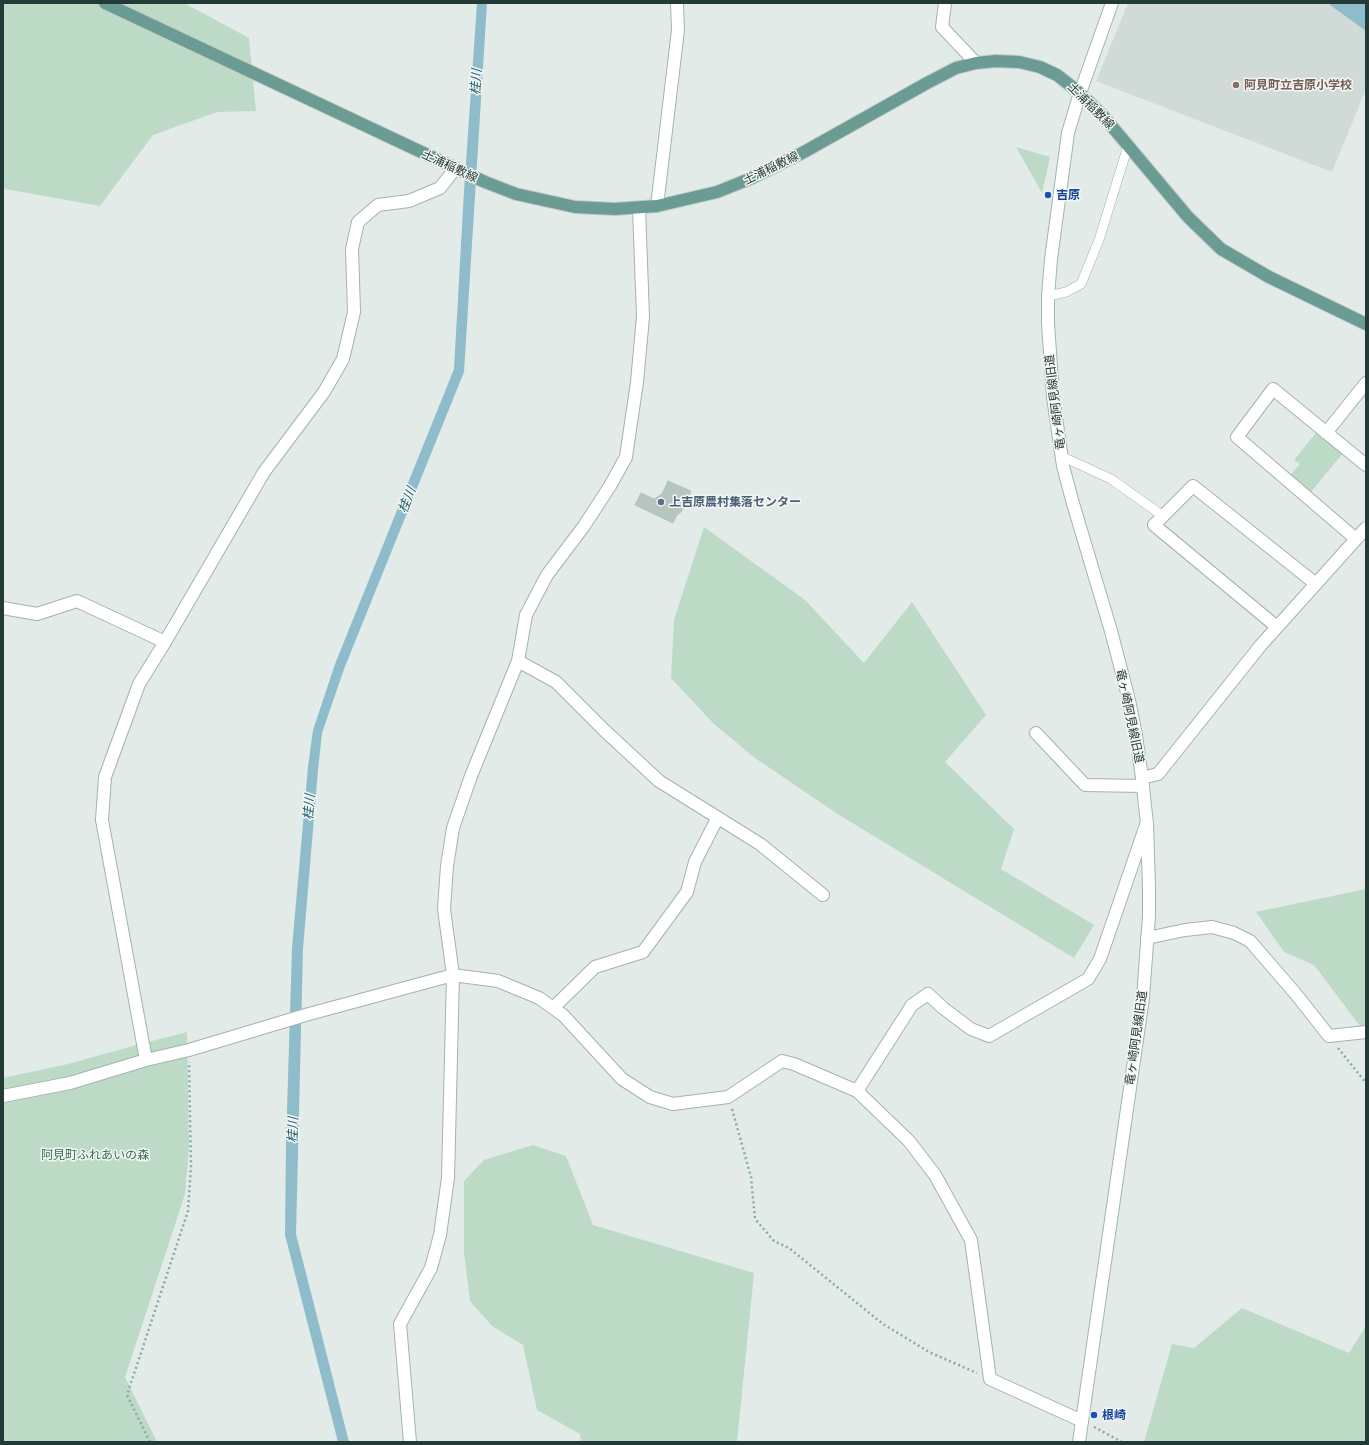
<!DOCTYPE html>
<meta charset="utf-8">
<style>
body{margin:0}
#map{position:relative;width:1369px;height:1445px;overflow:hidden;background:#e2ebe8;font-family:Barlow,sans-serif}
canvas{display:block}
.frame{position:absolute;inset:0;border:4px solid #243a36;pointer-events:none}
</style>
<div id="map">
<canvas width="1369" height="1445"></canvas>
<div class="frame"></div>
</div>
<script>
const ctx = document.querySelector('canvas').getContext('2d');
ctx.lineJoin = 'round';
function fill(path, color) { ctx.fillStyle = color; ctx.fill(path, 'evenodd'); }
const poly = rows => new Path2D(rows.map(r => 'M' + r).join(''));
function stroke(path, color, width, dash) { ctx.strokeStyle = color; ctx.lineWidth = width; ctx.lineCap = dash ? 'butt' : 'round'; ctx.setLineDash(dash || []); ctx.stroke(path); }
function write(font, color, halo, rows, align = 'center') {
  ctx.font = font + ' Barlow,"Noto Sans JP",sans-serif'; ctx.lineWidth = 3; ctx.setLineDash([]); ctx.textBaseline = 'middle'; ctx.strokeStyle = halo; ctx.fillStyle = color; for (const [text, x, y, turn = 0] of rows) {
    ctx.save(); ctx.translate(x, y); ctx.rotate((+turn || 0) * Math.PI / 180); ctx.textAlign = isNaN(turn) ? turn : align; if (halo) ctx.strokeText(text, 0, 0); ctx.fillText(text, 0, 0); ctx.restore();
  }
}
fill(poly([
 [1128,3,1366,3,1366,89,1332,172,1096,81]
]), '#d0dad7');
fill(poly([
 [3,3,184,3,249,38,256,111,217,112,153,135,100,206,5,189,3,185],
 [1016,147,1050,157,1042,193],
 [1319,429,1345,451,1310,493,1289,477,1300,464,1294,460],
 [704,527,805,600,864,663,912,602,986,715,945,762,1014,829,1001,869,1094,925,1074,958,836,813,755,758,714,724,671,678,674,620],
 [1366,889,1366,1034,1314,965,1284,952,1256,912],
 [187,1032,189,1148,185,1194,125,1377,157,1442,3,1442,3,1078,68,1064,144,1043],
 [533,1145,566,1156,593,1225,754,1273,737,1442,581,1442,580,1434,537,1410,523,1345,492,1326,470,1301,464,1253,464,1181,484,1160],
 [1242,1308,1349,1353,1366,1326,1366,1442,1144,1442,1172,1344,1194,1348]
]), '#bddac7');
fill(poly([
 [477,3,487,3,464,372,344,669,322,733,318,770,303,949,296,1234,349,1442,338,1442,285,1235,286,1143,292,948,308,767,313,730,335,664,454,369,464,191],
 [1332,3,1366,3,1366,31,1330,5]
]), '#8fbccb');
const building = poly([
 [668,481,691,491,681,512,677,515,673,523,635,505,641,493,654,499,662,494,668,481]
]);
fill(building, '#b7c5c1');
stroke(building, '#b5c4bf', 1);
const lane = poly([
 [1048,296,1066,292,1081,284,1099,240,1128,146],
 [1061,456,1111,479,1163,516]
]);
const street = poly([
 [945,3,942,27,976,63],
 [657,206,678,30,677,3],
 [1326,433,1366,383],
 [1356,539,1237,437,1273,389,1366,465],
 [3,608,37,614,77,601,165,642],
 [1277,627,1154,525,1193,486,1316,584],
 [518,661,556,682,604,730,659,781,760,844,823,895],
 [1036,733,1085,785,1143,786],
 [1142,778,1158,774,1261,645,1366,528],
 [1147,938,1185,930,1212,927,1234,933,1250,941,1295,993,1329,1036,1366,1032],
 [553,1008,595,967,643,952,687,892,695,862,717,819],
 [146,1060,102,820,105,777,139,684,165,642,264,472,324,392,343,359,354,312,352,249,358,222,378,205,409,201,440,188,455,169],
 [857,1091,912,1005,928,994,943,1008,971,1029,989,1036,1088,979,1100,959,1146,825],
 [3,1096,70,1083,146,1060,189,1050,309,1014,453,975,498,981,539,998,563,1015,622,1079,650,1097,673,1104,728,1097,782,1061,794,1064,857,1091,909,1141,935,1175,971,1240,990,1379,1082,1421],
 [410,1442,400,1324,431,1268,440,1235,448,1178,453,975,444,909,447,866,453,828,471,776,518,661,526,615,547,575,584,526,610,486,626,457,637,382,643,317,639,208]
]);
const secondary = poly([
 [1079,1442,1143,998,1149,916,1149,887,1147,824,1142,778,1136,735,1129,700,1111,631,1072,500,1063,466,1053,397,1048,323,1048,296,1051,259,1068,133,1080,93,1112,3]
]);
const primary = poly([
 [105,3,485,182,516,194,575,207,615,209,657,206,717,192,752,178,804,152,927,83,956,68,976,63,996,61,1019,62,1040,67,1057,75,1080,93,1104,117,1188,217,1221,249,1269,277,1366,324]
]);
stroke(lane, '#a5b2af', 10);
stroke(street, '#a5b2af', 14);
stroke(secondary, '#a2b5b0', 14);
stroke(primary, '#c2c8c7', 14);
stroke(poly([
 [1338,1048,1366,1083],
 [732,1109,751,1177,755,1219,774,1241,789,1248,883,1324,929,1352,977,1373],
 [1094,1427,1122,1442],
 [150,1442,127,1395,188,1211,191,1166,189,1062]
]), '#85aba3', 2.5, [2, 3]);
stroke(lane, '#fff', 9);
stroke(street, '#fff', 12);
stroke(secondary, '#fff', 12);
stroke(primary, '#6a9c94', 12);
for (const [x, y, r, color] of [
 [1236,85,4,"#8d6e63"],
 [1048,195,4,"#1a4fb4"],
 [661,502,4,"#5c6f8a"],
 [1094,1415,4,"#1a4fb4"]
]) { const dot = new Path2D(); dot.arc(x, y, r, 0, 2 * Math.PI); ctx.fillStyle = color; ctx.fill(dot); stroke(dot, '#f2f7f5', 1.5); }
write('bold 12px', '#785e54', '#f2f7f5', [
 ["阿見町立吉原小学校",1244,85]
], 'left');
write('12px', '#243a36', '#f2f7f5', [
 ["土浦稲敷線",1091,106,45],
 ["土浦稲敷線",450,166,25],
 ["土浦稲敷線",771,168,-26],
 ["竜ヶ崎阿見線旧道",1055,402,-97],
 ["竜ヶ崎阿見線旧道",1130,716,78],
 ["竜ヶ崎阿見線旧道",1136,1038,-82]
]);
write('bold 12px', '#164399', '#f2f7f5', [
 ["吉原",1056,195],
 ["根崎",1102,1415]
], 'left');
write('bold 12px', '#4e5e75', '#f2f7f5', [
 ["上吉原農村集落センター",669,502]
], 'left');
write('12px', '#326d4e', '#f2f7f5', [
 ["阿見町ふれあいの森",95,1155]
]);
write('italic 13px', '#235c70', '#f2f7f5', [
 ["桂川",476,82,-86],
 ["桂川",407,500,-68],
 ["桂川",309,807,-85],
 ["桂川",293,1130,-89]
]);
</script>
